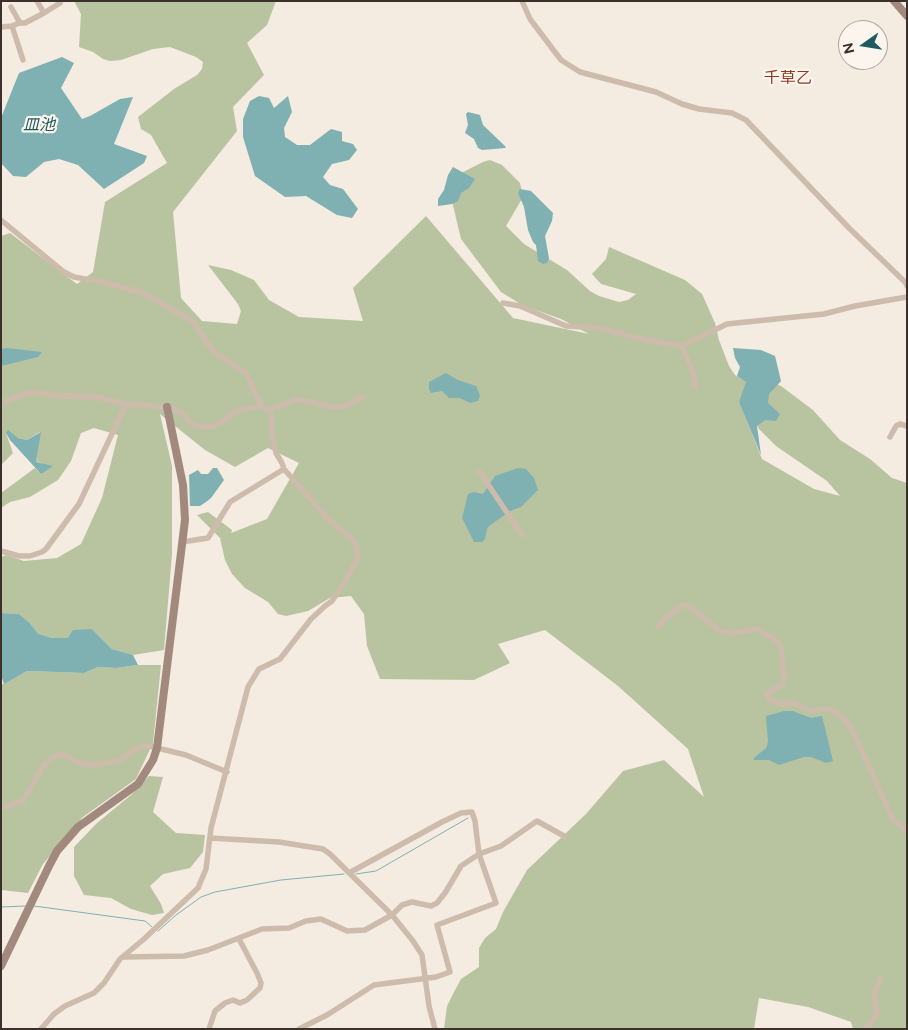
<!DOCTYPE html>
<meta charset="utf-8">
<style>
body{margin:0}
#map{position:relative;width:908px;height:1030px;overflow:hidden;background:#f4ebe1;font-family:Figtree,sans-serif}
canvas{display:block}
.frame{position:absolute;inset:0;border:2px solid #3b302b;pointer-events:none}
.north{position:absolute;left:838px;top:20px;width:50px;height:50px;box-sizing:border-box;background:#fbf5ee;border:1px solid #aea6a0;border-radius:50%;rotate:257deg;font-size:14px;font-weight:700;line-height:20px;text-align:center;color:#3b302b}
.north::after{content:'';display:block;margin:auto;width:18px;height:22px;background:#1f5a5e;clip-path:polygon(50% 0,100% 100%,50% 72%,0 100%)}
</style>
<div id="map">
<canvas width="908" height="1030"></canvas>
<div class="frame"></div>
<div class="north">N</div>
</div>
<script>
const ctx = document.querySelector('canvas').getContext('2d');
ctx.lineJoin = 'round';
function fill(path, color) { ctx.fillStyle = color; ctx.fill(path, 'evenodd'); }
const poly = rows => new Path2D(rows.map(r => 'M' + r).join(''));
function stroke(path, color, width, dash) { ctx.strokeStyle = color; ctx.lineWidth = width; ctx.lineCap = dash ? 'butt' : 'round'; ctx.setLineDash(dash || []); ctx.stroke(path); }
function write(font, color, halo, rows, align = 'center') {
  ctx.font = font + ' Figtree,"Noto Sans JP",sans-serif'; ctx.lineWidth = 4.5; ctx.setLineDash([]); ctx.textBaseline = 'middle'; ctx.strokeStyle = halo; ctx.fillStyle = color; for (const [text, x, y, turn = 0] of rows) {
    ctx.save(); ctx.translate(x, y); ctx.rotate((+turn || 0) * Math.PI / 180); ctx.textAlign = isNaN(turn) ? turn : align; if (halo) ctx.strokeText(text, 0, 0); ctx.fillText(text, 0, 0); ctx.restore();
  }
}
fill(poly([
 [74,1,276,1,267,25,247,43,264,75,233,107,237,131,173,212,181,298,202,321,237,324,241,311,238,304,208,265,231,270,254,280,269,300,299,317,363,321,353,288,426,216,513,318,589,334,561,319,522,305,501,292,461,239,451,197,461,173,483,162,490,160,502,165,520,183,523,197,506,226,524,244,567,270,590,291,599,296,619,302,628,300,636,294,601,284,592,274,606,259,609,247,685,280,702,294,715,323,719,340,729,366,735,375,747,382,762,378,781,386,813,410,840,440,870,459,892,478,907,483,907,1029,853,1029,851,1022,808,1007,759,998,754,1029,444,1029,447,1006,454,992,461,979,479,967,479,948,485,938,496,929,503,912,527,870,586,814,623,771,664,760,704,797,688,749,618,686,545,630,498,644,510,663,474,680,380,679,367,646,364,614,351,596,330,598,308,611,286,616,278,614,268,602,245,588,232,574,225,560,220,538,197,515,208,512,232,530,231,533,267,519,299,463,268,448,235,467,205,450,160,414,172,466,172,554,164,650,133,655,112,649,92,629,69,638,52,638,38,635,29,622,19,614,1,613,1,557,6,555,24,561,57,558,81,544,102,498,118,435,94,428,81,433,71,461,58,480,30,497,10,502,1,508,1,493,35,468,41,474,42,463,36,462,40,432,27,440,18,438,6,433,13,453,1,465,1,236,10,233,77,284,93,272,105,202,167,163,151,135,141,129,138,117,174,89,197,75,202,69,203,62,196,57,170,47,153,49,121,60,110,61,103,59,93,52,79,47,81,14],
 [739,401,746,404,759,429,776,446,827,481,840,496,814,489,762,459],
 [138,665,161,665,153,743,136,779,83,817,43,864,28,893,1,890,1,685,27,671,84,673,98,667,116,668],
 [149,776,163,777,153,812,176,833,205,835,203,852,190,868,163,874,150,886,161,904,164,913,152,915,131,909,111,898,84,895,74,876,74,847,97,823,131,795]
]), '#b8c4a0');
fill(poly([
 [62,57,74,63,61,88,82,119,90,116,120,99,133,97,114,144,147,156,144,163,104,189,78,165,59,159,44,162,26,177,13,176,1,163,1,118,19,73],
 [259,96,269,98,274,108,288,96,292,112,284,128,285,137,297,145,310,145,331,129,342,132,342,141,353,144,357,150,349,160,332,164,323,177,330,185,343,189,358,209,352,218,337,215,306,196,285,197,255,176,243,137,243,119,250,101],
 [468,112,480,115,483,125,506,147,505,148,482,150,478,148,474,139,465,133,468,125,466,114],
 [453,167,475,179,469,188,461,193,458,201,452,204,438,206,438,199,444,190,448,175],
 [520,189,531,191,553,213,552,221,545,236,549,258,547,263,543,264,538,261,536,245,533,242,528,230,524,207,518,193],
 [6,348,42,352,38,357,1,366,1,349],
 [733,348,761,350,775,356,781,381,769,394,768,403,780,414,776,421,765,420,757,426,761,455,739,402,746,382,737,376,740,367,735,358],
 [446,373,458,380,476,386,480,395,478,401,470,403,460,398,449,398,442,391,431,393,429,389,429,382],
 [8,430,18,438,27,440,41,432,36,462,53,466,41,474,10,440,6,433],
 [213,468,217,468,224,480,211,498,206,502,200,506,190,506,189,475,198,470,201,474,208,474],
 [518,468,526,469,534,478,538,490,521,507,510,511,489,526,487,529,485,539,482,542,474,542,462,518,468,494,474,492,483,494,495,476],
 [1,613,19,614,29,622,38,634,52,638,68,638,73,630,92,629,112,649,133,655,138,665,116,668,98,667,84,673,27,671,4,684,1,675],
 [784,711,793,711,811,718,822,716,833,761,826,763,811,757,804,757,779,765,769,760,754,760,754,758,766,748,768,742,766,716]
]), '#7fb0b2');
stroke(poly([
 [356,874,376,871,468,818],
 [34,906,145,921,152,927],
 [1,907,25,906],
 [158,931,176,915,201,897,215,892,281,880,344,874]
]), '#7fb0b2', 1);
stroke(poly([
 [522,1,530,19,561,60,580,72,656,92,682,104,699,109,732,113,746,120,849,228,906,283,907,286],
 [11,7,20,23],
 [44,13,60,3],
 [12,26,23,60],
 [1,27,12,26,19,23,25,23,44,13,37,1],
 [1,220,64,272,74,277,102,282,143,293,194,322,210,347,217,354,246,373,262,407],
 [503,303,520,306,566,326,600,328,636,338,682,346,727,324,824,314,855,306,907,297],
 [682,346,693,372,695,381,695,387],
 [1,403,31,392,61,396,96,397,126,404,167,407,180,411,190,422,196,426,210,427,219,424,235,412,241,409,262,407,271,410,297,399,332,407,346,406,362,397],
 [890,437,896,426,900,424,907,426],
 [479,471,522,535],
 [182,542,208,538,230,502,284,469],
 [1,551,19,556,30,556,42,552,46,549,79,504,126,404],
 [658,627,665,618,684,605,689,606,720,631,732,633,758,629,764,634,773,638,778,643,781,649,784,675,783,684,779,687,767,693,768,697,773,702,782,704,793,703,811,711,826,709,836,712,846,721,855,735,892,818,907,832],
 [1,808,23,801,43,766,53,757,61,754,80,763,94,765,120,760,135,749,142,746,149,746,186,755,227,772],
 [210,838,279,842,323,849,330,854,392,915,413,941,422,955,429,1006,435,1029],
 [124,957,184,956,208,950,262,929,289,928,306,921,321,919,347,931,365,930,392,915,402,905,412,902,431,906,437,903,445,893,461,866,479,854,501,846,537,821,564,836],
 [41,1029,54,1014,65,1006,94,993,104,983,120,959,144,939,198,888,206,869,211,828,248,687,259,669,280,659,311,619,325,606,332,601,345,582,358,557,356,544,352,539,329,520,284,469,282,463,276,453,272,434,271,410],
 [209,1029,215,1011,225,1003,233,1000,240,1003,247,1000,260,988,261,983,257,973,239,939],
 [299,1029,327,1015,374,985,436,977,450,972,437,925,496,903,479,854,475,821,472,812,461,813,442,822,349,873],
 [866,1029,877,1015,874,995,881,978]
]), '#cdbbac', 5.5);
stroke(poly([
 [894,1,907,16],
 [1,966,49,866,57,851,78,827,138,784,153,760,157,748,185,520,183,485,167,407]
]), '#a18a7d', 8);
write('16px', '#8c3b22', '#fbf5ee', [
 ["千草乙",788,78]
]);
write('italic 16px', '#1f5a5e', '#fbf5ee', [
 ["皿池",39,125]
]);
</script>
